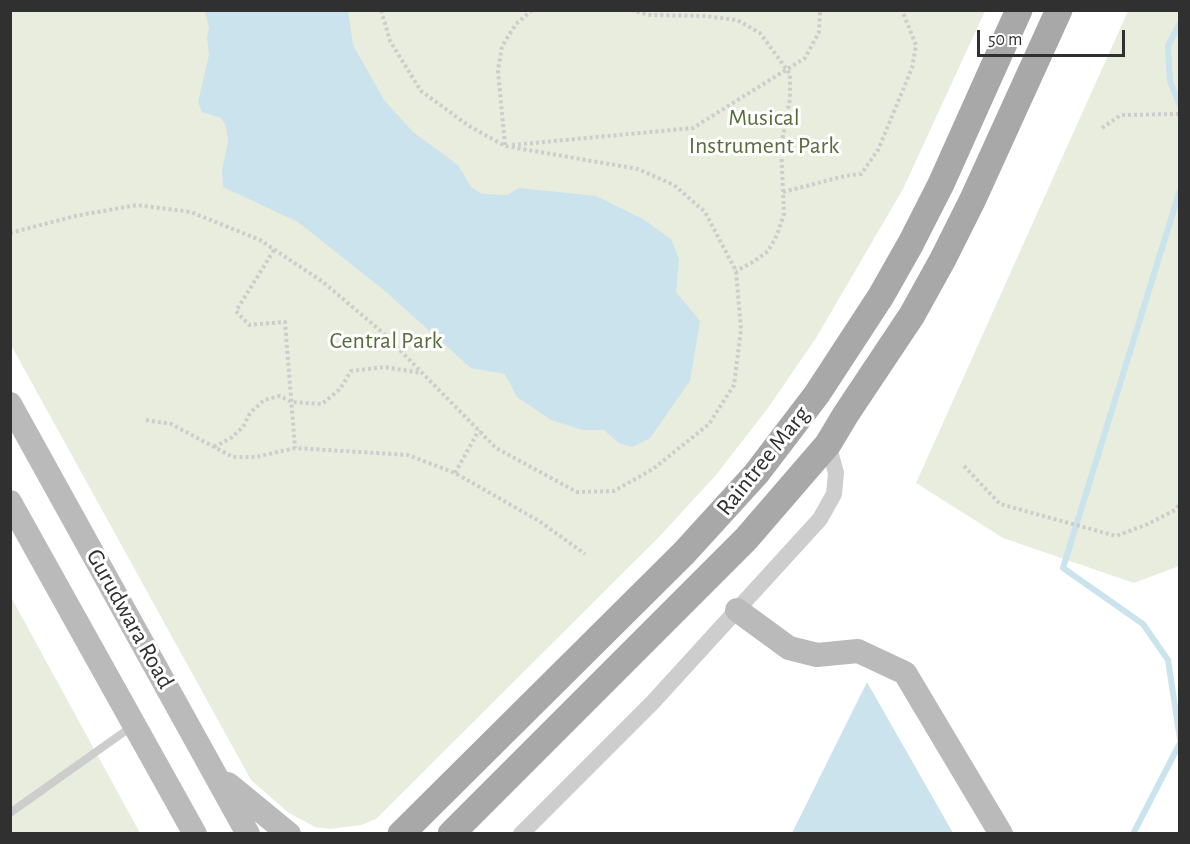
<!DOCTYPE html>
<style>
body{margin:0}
#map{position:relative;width:1190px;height:844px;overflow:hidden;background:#fff;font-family:"Alegreya Sans",sans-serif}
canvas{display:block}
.frame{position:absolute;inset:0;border:12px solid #303030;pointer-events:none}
.scale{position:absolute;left:977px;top:30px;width:148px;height:27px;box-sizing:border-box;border:3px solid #303030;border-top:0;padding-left:8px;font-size:18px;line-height:21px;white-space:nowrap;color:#303030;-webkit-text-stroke:4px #fff;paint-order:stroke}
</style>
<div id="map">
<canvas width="1190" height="844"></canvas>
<div class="frame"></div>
<div class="scale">50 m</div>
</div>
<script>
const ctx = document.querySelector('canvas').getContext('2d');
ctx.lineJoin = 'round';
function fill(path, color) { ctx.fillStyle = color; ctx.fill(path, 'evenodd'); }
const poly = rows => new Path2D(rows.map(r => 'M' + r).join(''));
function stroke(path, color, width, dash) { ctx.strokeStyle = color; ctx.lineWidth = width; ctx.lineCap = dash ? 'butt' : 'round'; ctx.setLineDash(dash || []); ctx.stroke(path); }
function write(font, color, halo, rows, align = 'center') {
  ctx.font = font + ' "Alegreya Sans",sans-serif'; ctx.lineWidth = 6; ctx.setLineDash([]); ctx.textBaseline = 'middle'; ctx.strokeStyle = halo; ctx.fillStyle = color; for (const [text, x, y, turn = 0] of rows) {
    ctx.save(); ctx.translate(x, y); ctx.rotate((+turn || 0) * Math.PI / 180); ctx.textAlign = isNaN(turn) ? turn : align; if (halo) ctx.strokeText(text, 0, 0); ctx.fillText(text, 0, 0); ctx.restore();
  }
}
fill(poly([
 [10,11,985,11,903,189,816,338,768,408,716,475,659,537,376,819,361,825,330,829,315,827,289,813,251,780,11,345],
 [1128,11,1180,11,1179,566,1134,583,1003,538,916,483],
 [11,597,140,833,11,833]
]), '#e8edde');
fill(poly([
 [205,11,348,11,353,45,384,100,413,132,458,165,471,187,482,194,507,195,519,188,596,196,643,219,671,239,679,259,676,292,700,321,690,381,650,438,632,447,619,443,604,430,583,430,551,420,517,397,505,374,471,368,385,291,298,222,223,187,222,170,228,142,226,126,221,118,202,112,198,102,209,55,207,37,209,28],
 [867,682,953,833,792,833]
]), '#cae3ed');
stroke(poly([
 [1180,23,1168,46,1170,81,1180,106],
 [1180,190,1063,568,1143,624,1168,660,1180,739],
 [1133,834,1180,743]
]), '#cae3ed', 6);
stroke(poly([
 [631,10,650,15,705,16,737,20,760,33,790,74,790,99,781,146,784,214,777,235,768,251,753,262,736,271],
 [1102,128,1121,115,1180,114],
 [505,145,498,71,502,46,516,24,532,10],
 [512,145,693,128,805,58,819,32,820,10],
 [783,192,845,176,861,174,878,150,912,68,916,45,902,10],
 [10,233,75,216,137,205,191,212,260,240,323,282,382,332,496,448,577,492,614,491,653,469,709,424,734,385,741,330,736,271,705,212,674,185,638,169,505,146,469,126,421,91,390,41,381,10],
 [274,250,236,311,249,325,285,322,295,448],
 [146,420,171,424,233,457,256,457,295,448,408,455,455,473,539,521,585,554],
 [214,447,231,438,243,427,250,413,264,400,280,396,291,402,322,404,340,389,351,371,384,367,422,373],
 [964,466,1000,504,1116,536,1148,524,1175,510,1180,503],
 [455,473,479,430]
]), '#cdcdcd', 4, [3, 3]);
stroke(poly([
 [10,813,131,727]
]), '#cdcdcd', 8);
stroke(poly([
 [521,834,653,702,820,519,834,494,836,473,828,444]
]), '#cdcdcd', 16);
stroke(poly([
 [10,404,248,834],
 [10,502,195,834],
 [737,610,789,648,817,655,858,651,905,673,1001,834],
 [228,784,289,834]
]), '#bababa', 24);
stroke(poly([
 [401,834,684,553,756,474,785,436,817,394,881,296,911,243,941,184,1019,10],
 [451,834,746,539,828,444,846,414,912,315,943,259,973,199,1059,10]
]), '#a8a8a8', 27);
write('24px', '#586d3c', '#fff', [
 ["Musical",764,118],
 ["Instrument Park",764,146],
 ["Central Park",386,341]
]);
write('24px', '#303030', '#fff', [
 ["Raintree Marg",763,461,-51],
 ["Gurudwara Road",130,619,61]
]);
</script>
